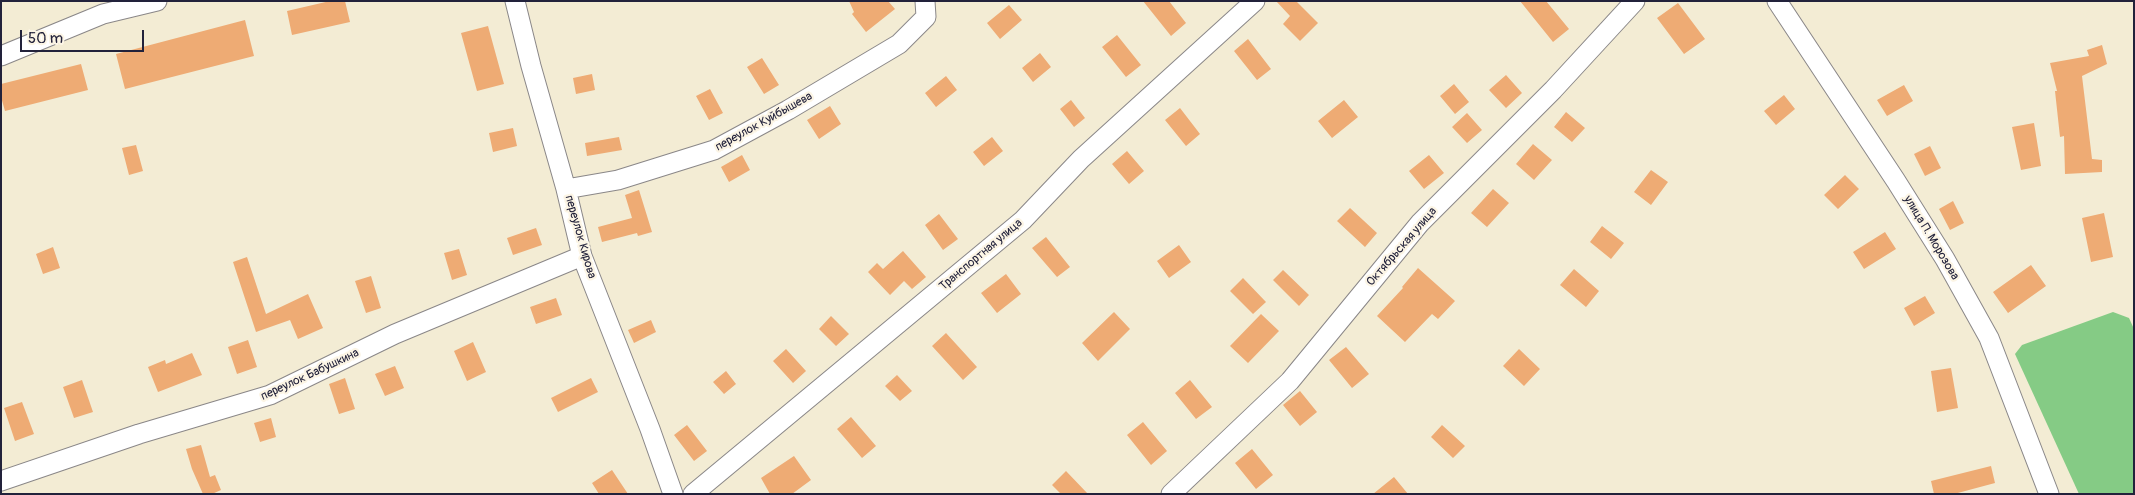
<!DOCTYPE html>
<meta charset="utf-8">
<style>
body{margin:0}
#map{position:relative;width:2135px;height:495px;overflow:hidden;background:#f3ecd4;font-family:Pangolin,sans-serif}
canvas{display:block}
.frame{position:absolute;inset:0;border:2px solid #22223b;pointer-events:none}
.scale{position:absolute;left:20px;top:30px;width:124px;height:22px;box-sizing:border-box;border:2px solid #22223b;border-top:0;padding-left:6px;font-size:15px;line-height:18px;white-space:nowrap;color:#22223b;-webkit-text-stroke:4px #fcf5e5;paint-order:stroke}
</style>
<div id="map">
<canvas width="2135" height="495"></canvas>
<div class="frame"></div>
<div class="scale">50 m</div>
</div>
<script>
const ctx = document.querySelector('canvas').getContext('2d');
ctx.lineJoin = 'round';
function fill(path, color) { ctx.fillStyle = color; ctx.fill(path, 'evenodd'); }
const poly = rows => new Path2D(rows.map(r => 'M' + r).join(''));
function stroke(path, color, width, dash) { ctx.strokeStyle = color; ctx.lineWidth = width; ctx.lineCap = dash ? 'butt' : 'round'; ctx.setLineDash(dash || []); ctx.stroke(path); }
function write(font, color, halo, rows, align = 'center') {
  ctx.font = font + ' Pangolin,sans-serif'; ctx.lineWidth = 4.5; ctx.setLineDash([]); ctx.textBaseline = 'middle'; ctx.strokeStyle = halo; ctx.fillStyle = color; for (const [text, x, y, turn = 0] of rows) {
    ctx.save(); ctx.translate(x, y); ctx.rotate((+turn || 0) * Math.PI / 180); ctx.textAlign = isNaN(turn) ? turn : align; if (halo) ctx.strokeText(text, 0, 0); ctx.fillText(text, 0, 0); ctx.restore();
  }
}
fill(poly([
 [2113,312,2129,318,2134,329,2134,494,2079,494,2015,354,2022,345]
]), '#85cb85');
fill(poly([
 [330,1,345,1,350,22,292,35,287,11],
 [849,1,888,1,895,9,866,32,852,14,854,12],
 [1143,1,1169,1,1186,23,1171,36],
 [1276,1,1296,1,1318,23,1300,41,1283,24,1290,16],
 [1520,1,1546,1,1569,29,1553,42],
 [1678,3,1705,39,1684,54,1657,18],
 [1009,5,1022,20,1000,39,987,23],
 [245,20,254,56,125,89,116,54],
 [488,26,504,84,477,91,461,33],
 [1117,35,1141,65,1126,77,1102,47],
 [1248,39,1271,69,1257,80,1234,51],
 [2102,45,2107,64,2082,76,2092,159,2102,160,2102,172,2065,174,2064,136,2060,137,2055,91,2057,91,2050,63,2089,56,2087,50],
 [1040,53,1051,67,1033,82,1022,68],
 [762,58,779,85,764,94,747,67],
 [81,64,88,90,5,111,1,97,1,84],
 [592,74,595,90,576,94,573,78],
 [1506,75,1522,93,1506,108,1489,90],
 [946,76,957,90,936,107,925,93],
 [1454,84,1469,102,1455,114,1440,96],
 [1904,85,1913,101,1887,116,1877,100],
 [710,89,723,113,709,120,696,96],
 [1784,95,1795,109,1776,125,1764,111],
 [1071,100,1085,118,1074,127,1060,109],
 [1344,100,1358,117,1332,138,1318,121],
 [830,106,841,124,819,139,807,120],
 [1180,108,1200,134,1186,146,1165,120],
 [1566,112,1585,128,1572,142,1554,127],
 [1467,113,1482,130,1467,143,1452,127],
 [2034,123,2041,166,2021,170,2012,127],
 [513,128,517,146,493,152,489,133],
 [619,137,622,150,587,156,585,143],
 [992,137,1003,151,984,166,973,152],
 [1533,144,1552,160,1534,180,1516,164],
 [136,145,143,171,129,175,122,148],
 [1930,146,1941,168,1925,176,1914,154],
 [1127,151,1144,171,1129,184,1112,164],
 [742,155,750,170,729,182,721,167],
 [1429,155,1444,173,1424,189,1409,171],
 [1651,170,1668,182,1651,205,1634,192],
 [1845,175,1859,189,1838,209,1824,195],
 [1493,189,1509,203,1487,227,1471,213],
 [639,190,652,232,638,236,637,233,602,242,598,227,632,218,625,195],
 [1953,201,1964,223,1950,230,1939,209],
 [1350,208,1377,233,1365,247,1337,221],
 [2104,213,2113,257,2091,262,2082,218],
 [939,214,958,239,943,250,925,225],
 [1602,226,1624,243,1611,259,1590,242],
 [536,228,542,245,513,255,507,238],
 [1885,232,1896,249,1864,269,1853,252],
 [1046,237,1070,267,1057,277,1032,248],
 [1179,245,1191,262,1169,278,1157,261],
 [53,247,60,268,43,274,36,254],
 [459,249,467,275,452,280,444,253],
 [903,251,926,277,912,289,904,281,890,295,868,272,877,263,883,269],
 [247,257,266,314,308,294,323,328,298,339,290,320,256,332,233,262],
 [2031,265,2046,286,2008,313,1993,292],
 [1418,268,1455,301,1438,319,1432,314,1405,342,1377,316,1403,288,1402,287],
 [1574,269,1599,291,1586,307,1560,285],
 [1283,270,1309,295,1299,306,1273,280],
 [1006,274,1021,294,997,313,981,293],
 [371,276,381,308,366,313,355,281],
 [1243,278,1266,302,1253,314,1230,291],
 [1925,296,1935,313,1914,326,1904,308],
 [556,298,562,315,536,324,530,307],
 [1114,312,1130,329,1098,361,1082,343],
 [1261,314,1279,331,1248,363,1230,346],
 [831,316,849,334,836,346,819,329],
 [651,320,656,332,634,343,628,330],
 [946,333,977,367,963,380,932,346],
 [248,340,257,367,237,374,228,347],
 [473,342,486,372,467,381,454,351],
 [1346,347,1369,374,1352,388,1329,360],
 [786,349,806,371,793,383,773,361],
 [1519,349,1540,369,1524,386,1503,366],
 [192,353,202,375,158,392,148,367,165,360,166,364],
 [395,366,404,388,385,396,375,374],
 [1951,368,1958,408,1937,412,1931,371],
 [726,371,736,384,724,394,713,382],
 [897,375,912,391,900,401,885,386],
 [345,378,355,409,339,414,329,384],
 [591,378,598,392,558,412,551,398],
 [82,380,93,412,74,418,63,387],
 [1190,380,1212,407,1196,419,1175,393],
 [1300,391,1317,412,1300,426,1283,405],
 [22,402,34,434,15,441,4,408],
 [851,417,876,446,862,458,837,429],
 [271,418,276,437,260,442,254,423],
 [1143,422,1167,451,1151,465,1127,435],
 [687,425,707,451,694,461,674,435],
 [1442,425,1465,446,1453,458,1431,437],
 [201,445,210,477,215,475,221,490,212,494,203,494,192,469,186,449],
 [1252,449,1273,475,1256,489,1235,463],
 [794,456,811,480,792,494,770,494,761,478],
 [1991,466,1995,483,1954,494,1934,494,1931,481],
 [612,470,628,494,599,494,592,483],
 [1066,471,1088,494,1061,494,1052,485],
 [1394,477,1408,494,1373,494]
]), '#eeab74');
const minor = poly([
 [515,1,531,66,566,189,582,256,650,429,673,494],
 [1777,1,1896,181,1945,259,1989,338,2049,494],
 [1,56,103,14,157,1],
 [566,189,618,180,714,150,788,110,899,44,926,17,925,1],
 [1,481,139,434,270,395,395,334,582,256],
 [693,494,1023,220,1081,159,1255,1],
 [1171,494,1290,381,1420,223,1553,90,1635,1]
]);
stroke(minor, '#8a8788', 21);
stroke(minor, '#fff', 19);
write('12px', '#22223b', '#fcf5e5', [
 ["переулок Куйбышева",764,122,-29],
 ["переулок Кирова",580,237,74],
 ["улица П. Морозова",1931,238,59],
 ["Октябрьская улица",1402,247,-49],
 ["Транспортная улица",981,255,-40],
 ["переулок Бабушкина",310,375,-25]
]);
</script>
